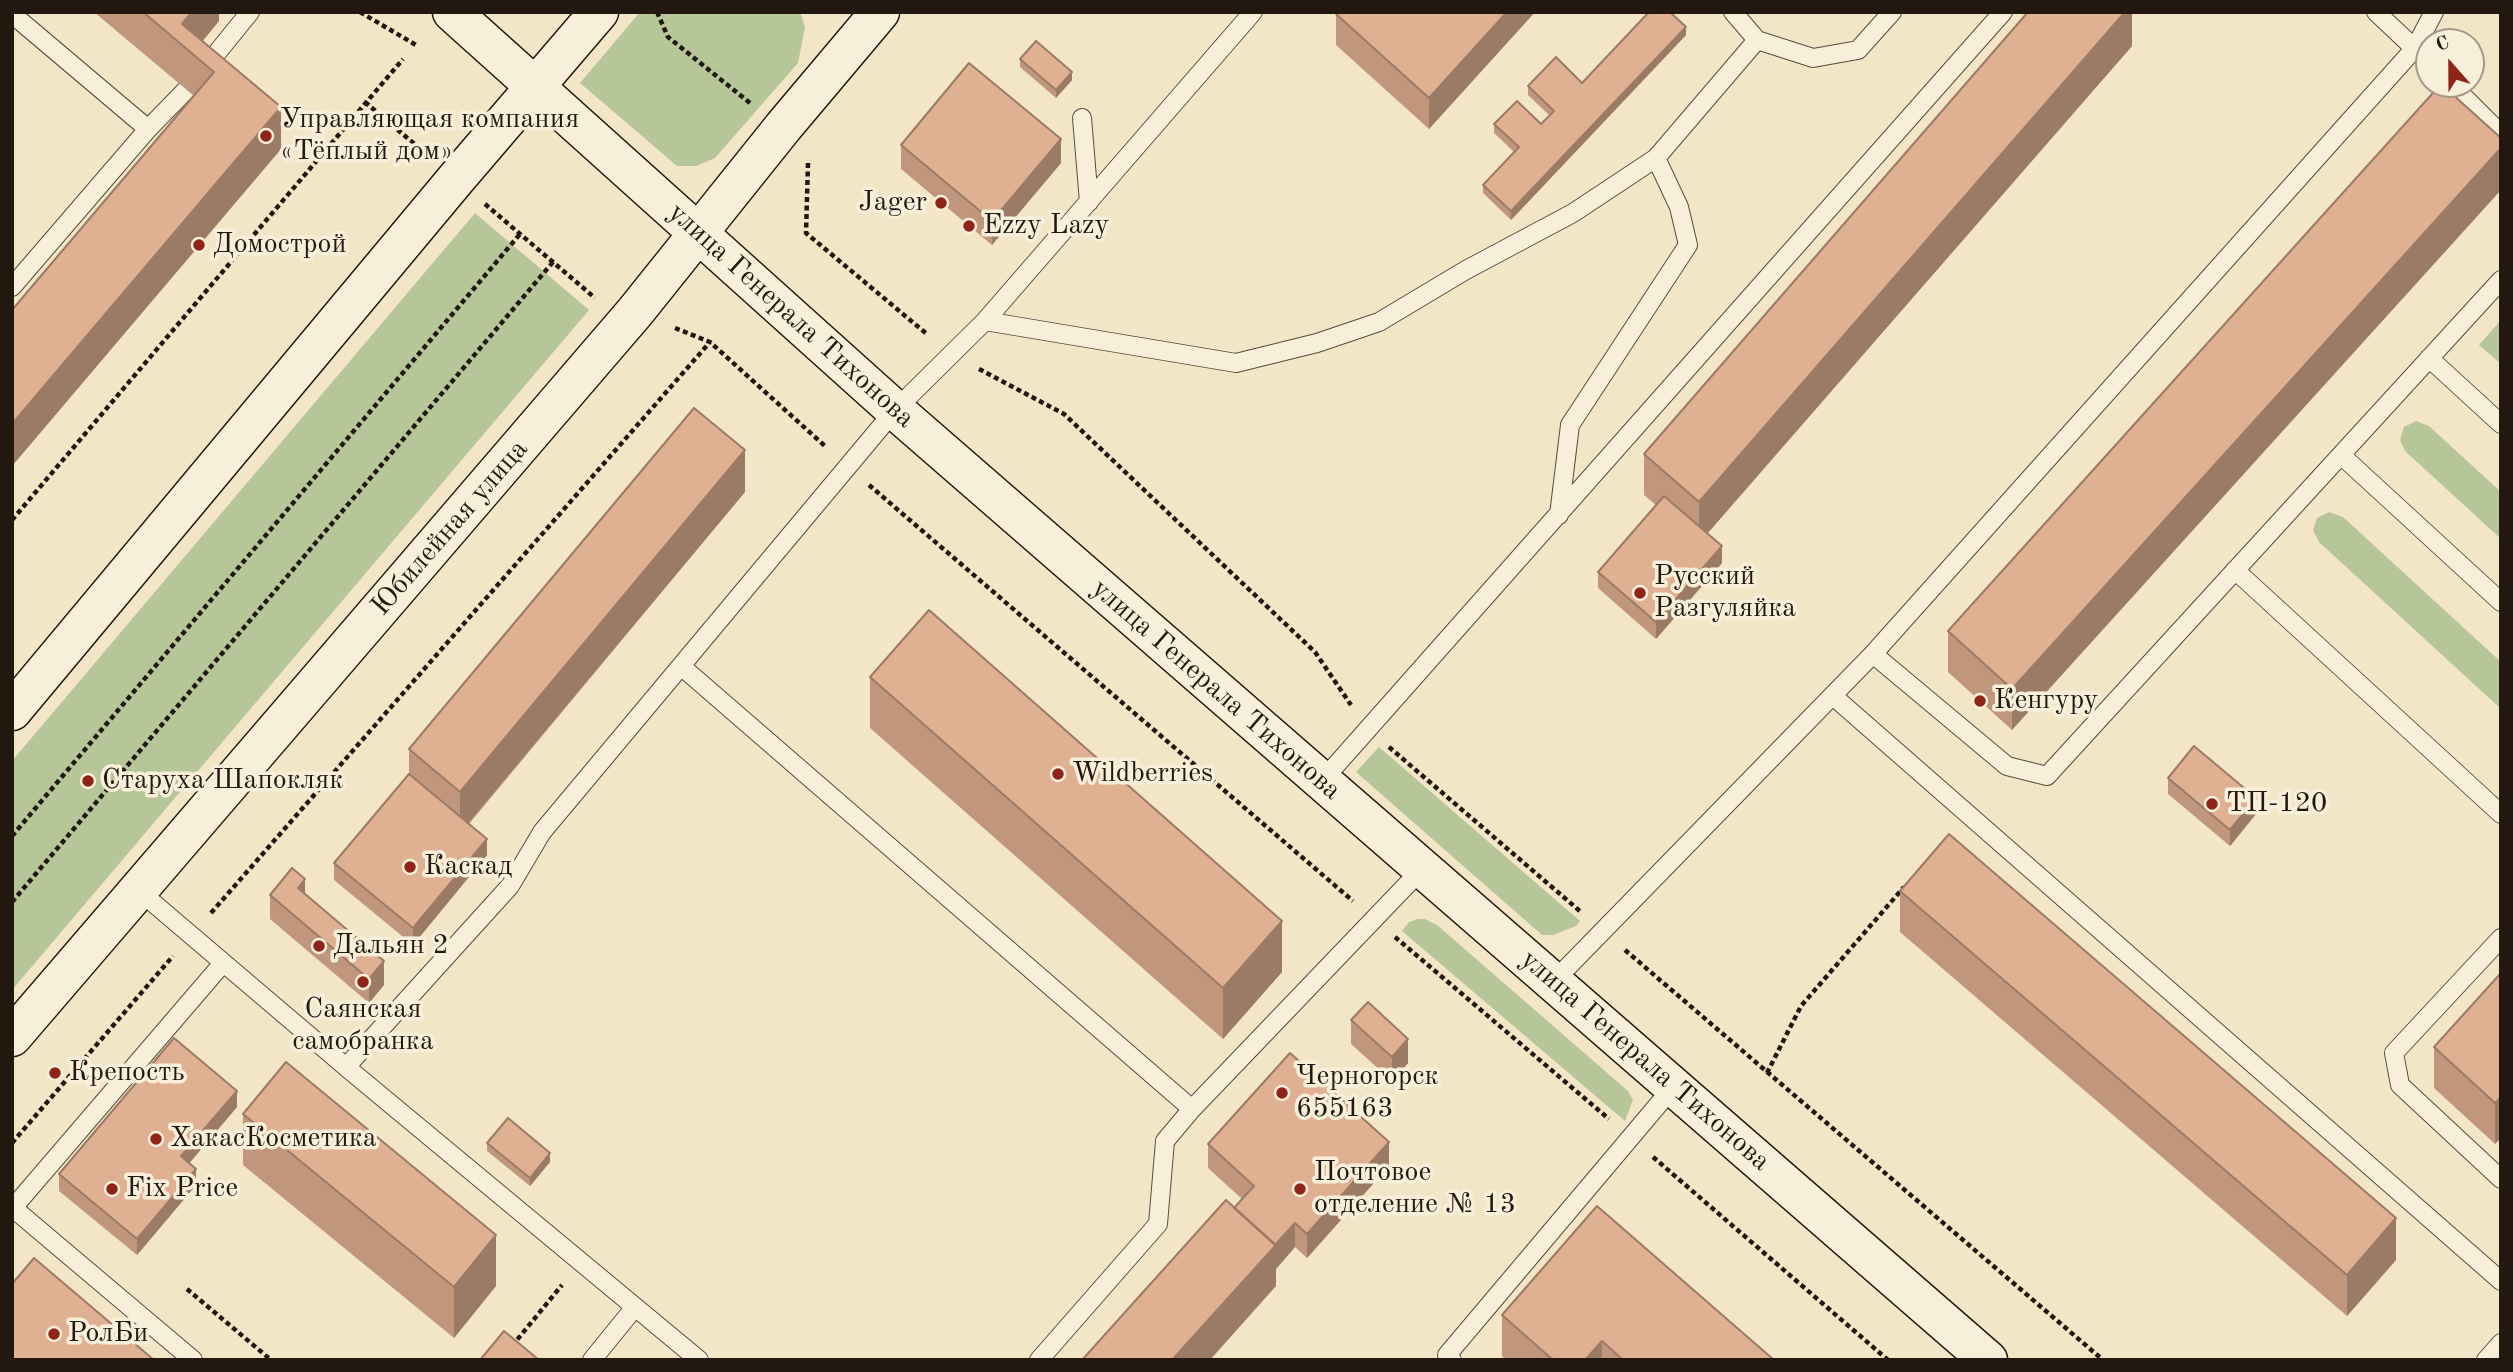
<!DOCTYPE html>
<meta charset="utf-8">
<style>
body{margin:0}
#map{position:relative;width:2513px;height:1372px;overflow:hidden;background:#f2e6c6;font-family:"Old Standard TT",serif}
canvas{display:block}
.frame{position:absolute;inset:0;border:14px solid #231810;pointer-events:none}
.north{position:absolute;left:2415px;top:28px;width:70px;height:70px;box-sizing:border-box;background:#f7efda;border:2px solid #a29989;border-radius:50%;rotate:339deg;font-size:19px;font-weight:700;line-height:28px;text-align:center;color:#231810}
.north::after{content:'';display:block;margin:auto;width:24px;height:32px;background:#8f2418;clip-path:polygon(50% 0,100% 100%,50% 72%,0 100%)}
</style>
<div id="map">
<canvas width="2513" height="1372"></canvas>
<div class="frame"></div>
<div class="north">С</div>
</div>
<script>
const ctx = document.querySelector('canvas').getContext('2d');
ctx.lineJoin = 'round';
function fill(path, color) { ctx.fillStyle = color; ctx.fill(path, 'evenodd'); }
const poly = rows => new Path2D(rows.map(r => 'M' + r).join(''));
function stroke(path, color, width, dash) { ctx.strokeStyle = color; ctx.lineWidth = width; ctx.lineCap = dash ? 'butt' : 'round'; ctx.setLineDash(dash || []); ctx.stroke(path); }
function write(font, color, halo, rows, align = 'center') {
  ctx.font = font + ' "Old Standard TT",serif'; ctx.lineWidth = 7; ctx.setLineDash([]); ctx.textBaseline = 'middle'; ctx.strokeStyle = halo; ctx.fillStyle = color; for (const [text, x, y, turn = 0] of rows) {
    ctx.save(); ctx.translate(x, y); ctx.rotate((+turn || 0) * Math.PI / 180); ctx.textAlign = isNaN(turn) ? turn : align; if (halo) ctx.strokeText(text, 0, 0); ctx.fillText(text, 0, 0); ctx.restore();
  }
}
fill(poly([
 [640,12,800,12,805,27,798,63,715,158,696,166,677,166,580,83],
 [475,213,589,310,12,990,12,761],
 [2501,320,2501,364,2479,345],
 [2416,421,2429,426,2501,492,2501,539,2405,451,2400,440,2404,427],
 [2329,512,2343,517,2501,662,2501,709,2319,542,2313,530,2317,518],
 [1379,747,1580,921,1576,926,1553,935,1542,935,1356,772],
 [1418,919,1425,919,1437,925,1628,1091,1633,1100,1625,1121,1402,931,1409,922]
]), '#b6c698');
const service = poly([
 [1733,12,1757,40,1813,58,1858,50,1892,12],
 [2376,12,2429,62],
 [12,14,148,129,186,90],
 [203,70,250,12],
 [2451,84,2501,134],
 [1082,118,1089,202],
 [12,287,148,129],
 [985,321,1236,363,1317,343,1379,322,1466,270,1573,213,1656,158,1757,40],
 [2429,358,2501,424],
 [2341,455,2501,602],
 [1559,515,1570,425,1688,245,1679,207,1656,158],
 [2235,570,2501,814],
 [1873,654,2007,766,2047,776,2501,280],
 [681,666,1192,1109],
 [1833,696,2501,1281],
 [1321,782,2003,12],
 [138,890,346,1067,510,886,542,832,895,410,985,321,1253,12],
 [2501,938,2394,1053,2400,1085,2501,1179],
 [1553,982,1873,654,2415,48,2434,12],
 [346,1067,699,1360],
 [13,1208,193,1360],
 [12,1209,223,963],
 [592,1360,635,1307],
 [1039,1360,1158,1224,1165,1141,1192,1109,1422,869],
 [1452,1360,1447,1355,1674,1086],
 [2486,1360,2501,1343]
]);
const secondary = poly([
 [452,12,895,410,1988,1360],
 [12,711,456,179,599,12],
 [12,1037,635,312,784,126,880,12]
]);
stroke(service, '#574c3e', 20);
stroke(secondary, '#231810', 41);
stroke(poly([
 [360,12,416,45],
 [657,12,668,37,750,103],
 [365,102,425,153],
 [808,163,806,233,928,335],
 [485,204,595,298],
 [675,328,710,342,826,447],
 [979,369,1064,414,1315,652,1351,705],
 [869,485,1353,901],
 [12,520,403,59],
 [1389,747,1581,912],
 [12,836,520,234],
 [12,902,553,262],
 [211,913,710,342],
 [1395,937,1609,1119],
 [1625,950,2103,1360],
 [1767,1073,1801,1006,1904,887],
 [12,1143,173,956],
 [1653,1157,1888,1360],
 [187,1289,271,1360],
 [512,1346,562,1285]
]), '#231810', 4.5, [5, 3.5]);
stroke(service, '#f7efda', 18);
stroke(secondary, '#f7efda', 38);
fill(poly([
 [94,12,219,12,219,21,203,41,281,149,12,466,12,310,194,96],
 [1535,12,1429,129,1336,45,1336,14],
 [2132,12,2132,46,1707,534,1722,563,1656,639,1598,588,1598,572,1656,505,1644,495,1644,454],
 [1686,35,1511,220,1483,193,1483,185,1514,152,1494,133,1494,124,1541,124,1550,116,1528,95,1528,86,1582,83],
 [1020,59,1072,80,1056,98,1020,67],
 [2441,84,2012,730,1948,672,1948,631],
 [901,145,1061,163,992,245,901,169],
 [745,492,469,824,487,855,413,945,334,880,334,863,409,774,409,749],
 [870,677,1282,972,1223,1039,870,728],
 [2168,778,2256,814,2230,846,2168,794],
 [1900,891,2396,1260,2347,1316,1900,932],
 [305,894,384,985,369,1003,270,919,270,895],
 [2501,973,2495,1144,2434,1088,2434,1047],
 [1351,1020,1408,1063,1392,1081,1351,1044],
 [237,1107,189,1163,196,1185,137,1255,59,1191,59,1174],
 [243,1114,496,1286,454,1338,243,1165],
 [487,1143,550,1162,530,1186,487,1151],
 [1208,1144,1389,1166,1307,1258,1295,1247,1276,1269,1276,1286,1234,1208,1242,1199,1208,1168],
 [1502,1315,1774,1360,1506,1360,1502,1356]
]), '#c0977d');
fill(poly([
 [192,12,219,12,219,21,192,53,182,24],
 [1507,12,1535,12,1429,129,1429,98],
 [2125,12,2132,12,2132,46,1699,543,1699,502],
 [1686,27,1686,35,1511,220,1511,211],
 [1072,72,1072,80,1056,98,1056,90],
 [281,107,281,149,12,466,12,424],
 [1061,139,1061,163,992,245,992,221],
 [2501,148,2501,190,2012,730,2012,689],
 [745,450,745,492,460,833,460,792],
 [1722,546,1722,563,1656,639,1656,622],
 [2256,798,2256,814,2230,846,2230,830],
 [487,839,487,855,413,945,413,928],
 [305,879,305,903,298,888],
 [1282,921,1282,972,1223,1039,1223,988],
 [384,961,384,985,369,1003,369,979],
 [1408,1039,1408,1063,1392,1081,1392,1057],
 [237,1091,237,1107,181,1173,181,1156],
 [2501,1097,2501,1138,2495,1144,2495,1103],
 [1389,1142,1389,1166,1307,1258,1307,1234],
 [550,1153,550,1162,530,1186,530,1178],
 [196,1169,196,1185,137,1255,137,1239],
 [2396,1218,2396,1260,2347,1316,2347,1275],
 [1295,1223,1295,1247,1276,1269,1276,1286,1210,1360,1172,1360],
 [496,1235,496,1286,454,1338,454,1287],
 [1602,1341,1602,1360,1585,1360]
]), '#9c7b66');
const building = poly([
 [143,12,192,12,182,24,281,107,12,424,12,310,214,72,143,12],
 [1338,12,1507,12,1429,98,1336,14,1338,12],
 [1649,12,1670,12,1686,27,1511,211,1483,185,1519,147,1494,124,1517,101,1541,124,1554,111,1528,86,1556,57,1582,83,1649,12],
 [2028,12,2125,12,1699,502,1644,454,2028,12],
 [1036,41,1072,72,1056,90,1020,59,1036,41],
 [969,63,1061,139,992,221,901,145,969,63],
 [2441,84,2501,138,2501,148,2012,689,1948,631,2441,84],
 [694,408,745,450,460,792,409,749,694,408],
 [1664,496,1722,546,1656,622,1598,572,1664,496],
 [929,610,1282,921,1223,988,870,677,929,610],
 [2194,746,2256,798,2230,830,2168,778,2194,746],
 [409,774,487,839,413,928,334,863,409,774],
 [1949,834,2396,1218,2347,1275,1900,891,1949,834],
 [292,868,305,879,298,888,384,961,369,979,270,895,292,868],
 [2501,973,2501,1097,2495,1103,2434,1047,2501,973],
 [1368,1002,1408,1039,1392,1057,1351,1020,1368,1002],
 [174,1038,237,1091,181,1156,196,1169,137,1239,59,1174,174,1038],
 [1290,1053,1389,1142,1307,1234,1295,1223,1275,1245,1234,1208,1254,1186,1208,1144,1290,1053],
 [286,1062,496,1235,454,1287,243,1114,286,1062],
 [508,1118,550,1153,530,1178,487,1143,508,1118],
 [1226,1200,1276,1245,1172,1360,1082,1360,1226,1200],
 [1597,1206,1774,1360,1623,1360,1602,1341,1585,1360,1553,1360,1502,1315,1597,1206],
 [34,1258,154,1360,12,1360,12,1284,34,1258],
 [504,1331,539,1360,480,1360,504,1331]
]);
fill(building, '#dfb091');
stroke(building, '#9c7b66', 2);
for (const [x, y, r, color] of [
 [266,136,7,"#8f2418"],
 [941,203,7,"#8f2418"],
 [969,226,7,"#8f2418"],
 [199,245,7,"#8f2418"],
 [1640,593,7,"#8f2418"],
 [1980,701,7,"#8f2418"],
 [1058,774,7,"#8f2418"],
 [88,781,7,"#8f2418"],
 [2212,804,7,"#8f2418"],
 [410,867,7,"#8f2418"],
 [319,946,7,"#8f2418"],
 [363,982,7,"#8f2418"],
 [55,1073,7,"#8f2418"],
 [1282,1093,7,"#8f2418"],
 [156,1139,7,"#8f2418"],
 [112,1189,7,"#8f2418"],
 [1300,1189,7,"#8f2418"],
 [54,1334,7,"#8f2418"]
]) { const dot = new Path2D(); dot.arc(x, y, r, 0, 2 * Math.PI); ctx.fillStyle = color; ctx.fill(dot); stroke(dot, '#f7efda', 2.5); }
write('28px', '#231810', '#f7efda', [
 ["Управляющая компания",280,120],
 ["«Тёплый дом»",280,152],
 ["Jager",927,203,"right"],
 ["Ezzy Lazy",983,226],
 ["Домострой",213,245],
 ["Русский",1654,577],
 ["Разгуляйка",1654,609],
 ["Кенгуру",1994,701],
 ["Wildberries",1072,774],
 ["Старуха Шапокляк",102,781],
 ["ТП-120",2226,804],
 ["Каскад",424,867],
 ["Дальян 2",333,946],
 ["Саянская",363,1010,"center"],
 ["самобранка",363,1042,"center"],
 ["Крепость",69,1073],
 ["Черногорск",1296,1077],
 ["655163",1296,1109],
 ["ХакасКосметика",170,1139],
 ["Почтовое",1314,1173],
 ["отделение № 13",1314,1205],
 ["Fix Price",126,1189],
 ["РолБи",68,1334]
], 'left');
write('28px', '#231810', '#f7efda', [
 ["улица Генерала Тихонова",791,316,42],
 ["Юбилейная улица",450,528,-49],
 ["улица Генерала Тихонова",1216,690,41],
 ["улица Генерала Тихонова",1645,1061,41]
]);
</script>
